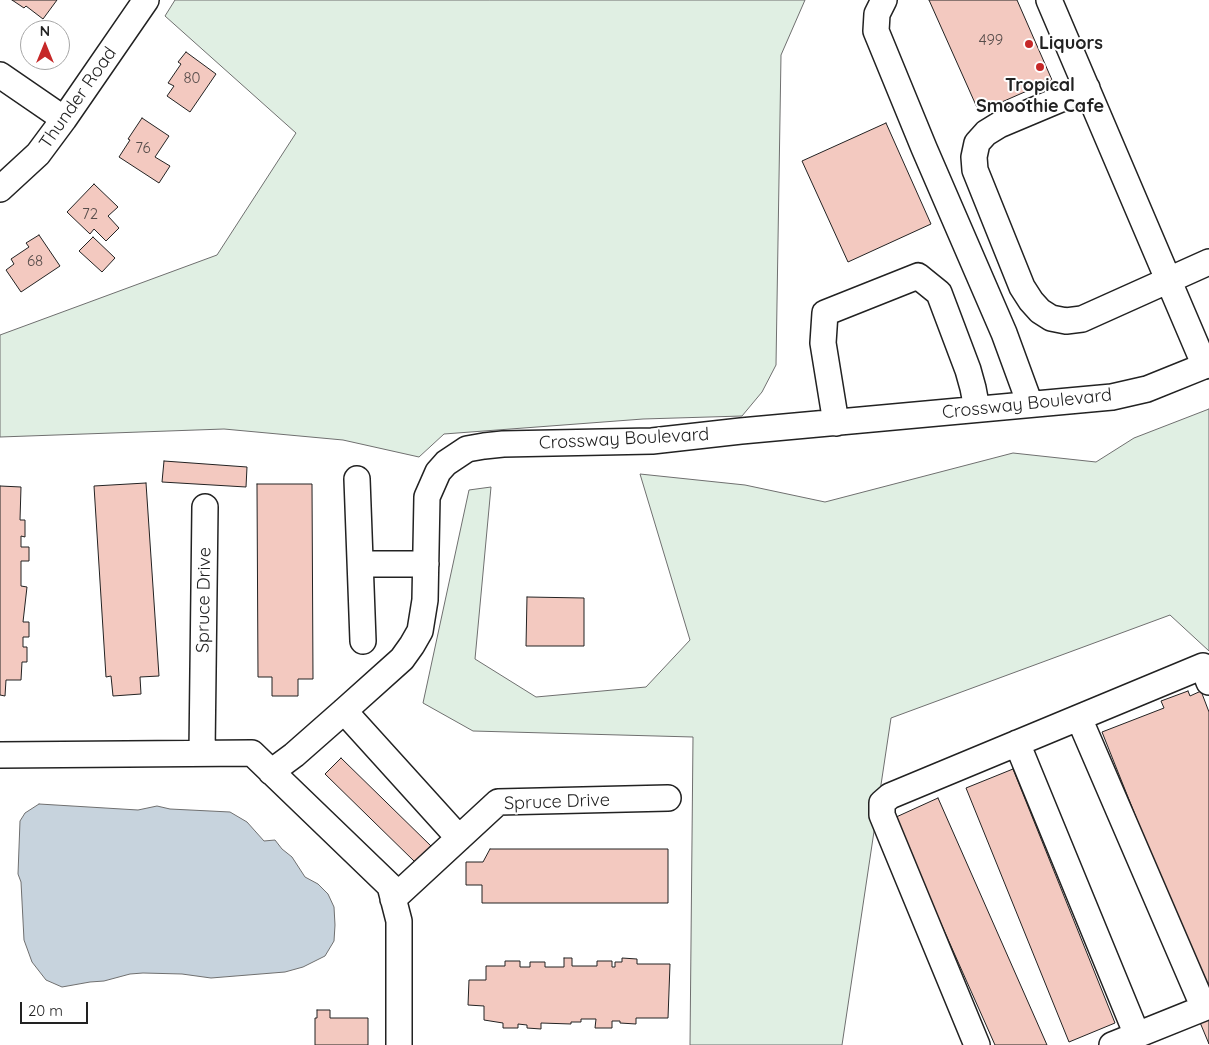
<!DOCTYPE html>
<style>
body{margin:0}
#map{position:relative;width:1209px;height:1045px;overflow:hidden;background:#fff;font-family:Quicksand,sans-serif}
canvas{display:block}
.north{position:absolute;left:20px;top:20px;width:50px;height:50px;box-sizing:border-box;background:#fff;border:1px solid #a7a7a7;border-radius:50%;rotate:0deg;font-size:14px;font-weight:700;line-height:20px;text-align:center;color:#222}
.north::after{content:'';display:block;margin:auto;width:18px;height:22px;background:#c62828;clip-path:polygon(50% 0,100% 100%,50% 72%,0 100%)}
.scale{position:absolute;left:20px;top:1002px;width:68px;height:22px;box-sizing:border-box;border:2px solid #222;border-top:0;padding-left:6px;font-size:15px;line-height:18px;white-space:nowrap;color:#222;-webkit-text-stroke:4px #fff;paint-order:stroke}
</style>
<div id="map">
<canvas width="1209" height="1045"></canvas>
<div class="north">N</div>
<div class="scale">20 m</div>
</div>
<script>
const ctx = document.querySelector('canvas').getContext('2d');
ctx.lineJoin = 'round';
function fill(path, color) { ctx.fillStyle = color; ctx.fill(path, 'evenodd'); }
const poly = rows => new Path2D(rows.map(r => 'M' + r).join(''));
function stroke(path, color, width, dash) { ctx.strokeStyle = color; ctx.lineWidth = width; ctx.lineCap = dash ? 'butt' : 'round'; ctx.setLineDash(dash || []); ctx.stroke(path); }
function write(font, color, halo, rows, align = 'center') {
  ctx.font = font + ' Quicksand,sans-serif'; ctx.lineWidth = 4; ctx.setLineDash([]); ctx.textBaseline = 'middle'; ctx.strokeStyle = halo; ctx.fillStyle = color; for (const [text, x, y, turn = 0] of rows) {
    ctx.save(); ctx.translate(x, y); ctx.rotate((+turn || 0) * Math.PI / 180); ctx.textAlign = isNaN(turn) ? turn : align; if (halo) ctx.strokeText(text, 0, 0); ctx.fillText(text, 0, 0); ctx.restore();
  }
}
const green = poly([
 [175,0,805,0,781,55,776,365,762,392,742,416,643,419,444,434,419,457,343,440,224,429,0,437,0,335,217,255,296,133,165,16,175,0],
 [1209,409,1209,651,1170,615,891,718,842,1045,690,1045,693,737,473,731,423,703,469,490,491,487,475,659,536,697,646,687,690,640,640,474,745,485,825,502,1013,453,1096,462,1134,438,1209,409]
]);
fill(green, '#e0efe3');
stroke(green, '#6f6f6f', 1);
const water = poly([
 [39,804,138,810,157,806,170,809,230,812,247,822,264,841,275,840,282,849,292,857,305,877,318,884,328,894,334,907,335,925,334,941,325,956,303,967,285,972,211,978,182,974,143,973,130,974,104,981,90,982,62,987,46,980,32,962,24,940,21,882,18,874,20,821,25,813,39,804]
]);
fill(water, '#c7d3dd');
stroke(water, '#6f6f6f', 1);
const building = poly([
 [12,0,57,0,43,19,26,6,24,8,12,0],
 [929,0,1017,0,1052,80,979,112,929,0],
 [186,52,216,74,190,112,167,96,174,86,168,83,181,64,178,62,186,52],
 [142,118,169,136,155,157,170,166,159,183,119,157,130,140,128,139,142,118],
 [886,123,931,224,848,262,802,161,886,123],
 [94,184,118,207,108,216,119,228,106,241,94,229,90,234,67,212,94,184],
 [39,235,60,266,21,292,6,270,14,264,11,259,29,247,26,243,39,235],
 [93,237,115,258,102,272,79,251,93,237],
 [164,461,247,467,246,487,162,482,164,461],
 [146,483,159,676,140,677,141,694,113,696,111,676,106,677,94,486,146,483],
 [257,484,312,484,313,679,298,679,298,696,272,696,272,677,258,677,257,484],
 [0,486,21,487,20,520,25,520,25,537,21,536,21,547,29,547,29,561,21,561,21,586,27,587,23,622,29,622,29,637,23,637,23,647,27,647,27,662,22,662,21,680,6,680,5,696,0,695,0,486],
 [527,597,584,598,584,646,526,646,527,597],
 [1188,691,1190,696,1201,691,1209,712,1209,983,1203,985,1102,732,1164,708,1161,701,1188,691],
 [341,758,431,846,415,862,325,774,341,758],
 [1013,769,1115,1023,1069,1042,966,788,1013,769],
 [938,798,1047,1045,995,1045,894,818,938,798],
 [490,849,668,849,668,903,482,903,482,885,466,885,466,862,483,862,490,849],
 [564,958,572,958,572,966,597,966,597,961,612,961,612,967,615,967,615,962,622,962,622,958,637,959,637,964,670,964,668,1018,636,1018,636,1024,620,1023,620,1021,612,1021,612,1028,595,1028,596,1019,581,1019,581,1022,571,1022,571,1024,541,1023,541,1029,527,1028,527,1025,518,1024,518,1028,503,1028,503,1023,484,1020,484,1006,468,1005,469,980,486,980,486,966,505,966,505,961,520,961,520,967,530,967,530,962,545,962,545,967,564,967,564,958],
 [317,1010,330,1010,330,1018,368,1018,368,1045,315,1045,315,1018,317,1018,317,1010],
 [1209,1015,1209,1044,1199,1020,1209,1015]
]);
fill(building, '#f3c9c0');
stroke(building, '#222', 1);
const minor = poly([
 [884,0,877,14,876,31,924,148,1004,333,1030,404],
 [1049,0,1205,366],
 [0,75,64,119],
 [1087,88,999,125,986,133,977,143,974,157,975,170,1022,287,1031,301,1040,311,1051,318,1066,321,1082,319,1209,262],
 [0,189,38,154,64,119,146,0],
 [836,423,823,343,825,313,918,276,939,293,968,370,973,388,977,409],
 [357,479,363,641],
 [361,564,426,564],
 [344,711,459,838],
 [1079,718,1204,1008],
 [1017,743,1137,1035],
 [202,753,205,507],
 [0,755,252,753,390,886,399,921,399,1045],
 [271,772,294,755,344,711,402,659,412,645,420,631,425,600,427,497,438,472,446,463,467,449,484,446,503,444,652,441,741,431,1112,397,1147,389,1209,364],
 [393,899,498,802,668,798],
 [977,1045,882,815,882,803,890,796,1203,666,1209,682],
 [1112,1045,1209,1006]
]);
stroke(minor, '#222', 28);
stroke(minor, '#fff', 25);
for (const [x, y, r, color] of [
 [1029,44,5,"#c62828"],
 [1040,67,5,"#c62828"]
]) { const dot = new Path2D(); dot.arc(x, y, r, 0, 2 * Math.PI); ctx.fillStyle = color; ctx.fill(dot); stroke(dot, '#fff', 2); }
write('15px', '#564c4a', null, [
 ["499",991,40],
 ["80",192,78],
 ["76",143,148],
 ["72",90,214],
 ["68",35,261]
]);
write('bold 18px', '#222', '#fff', [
 ["Liquors",1039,44],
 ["Tropical",1040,86,"center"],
 ["Smoothie Cafe",1040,107,"center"]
], 'left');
write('18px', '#222', '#fff', [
 ["Thunder Road",78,98,-55],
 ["Crossway Boulevard",1027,404,-6],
 ["Crossway Boulevard",624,439,-3],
 ["Spruce Drive",204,600,-89],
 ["Spruce Drive",557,802,-2]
]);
</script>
